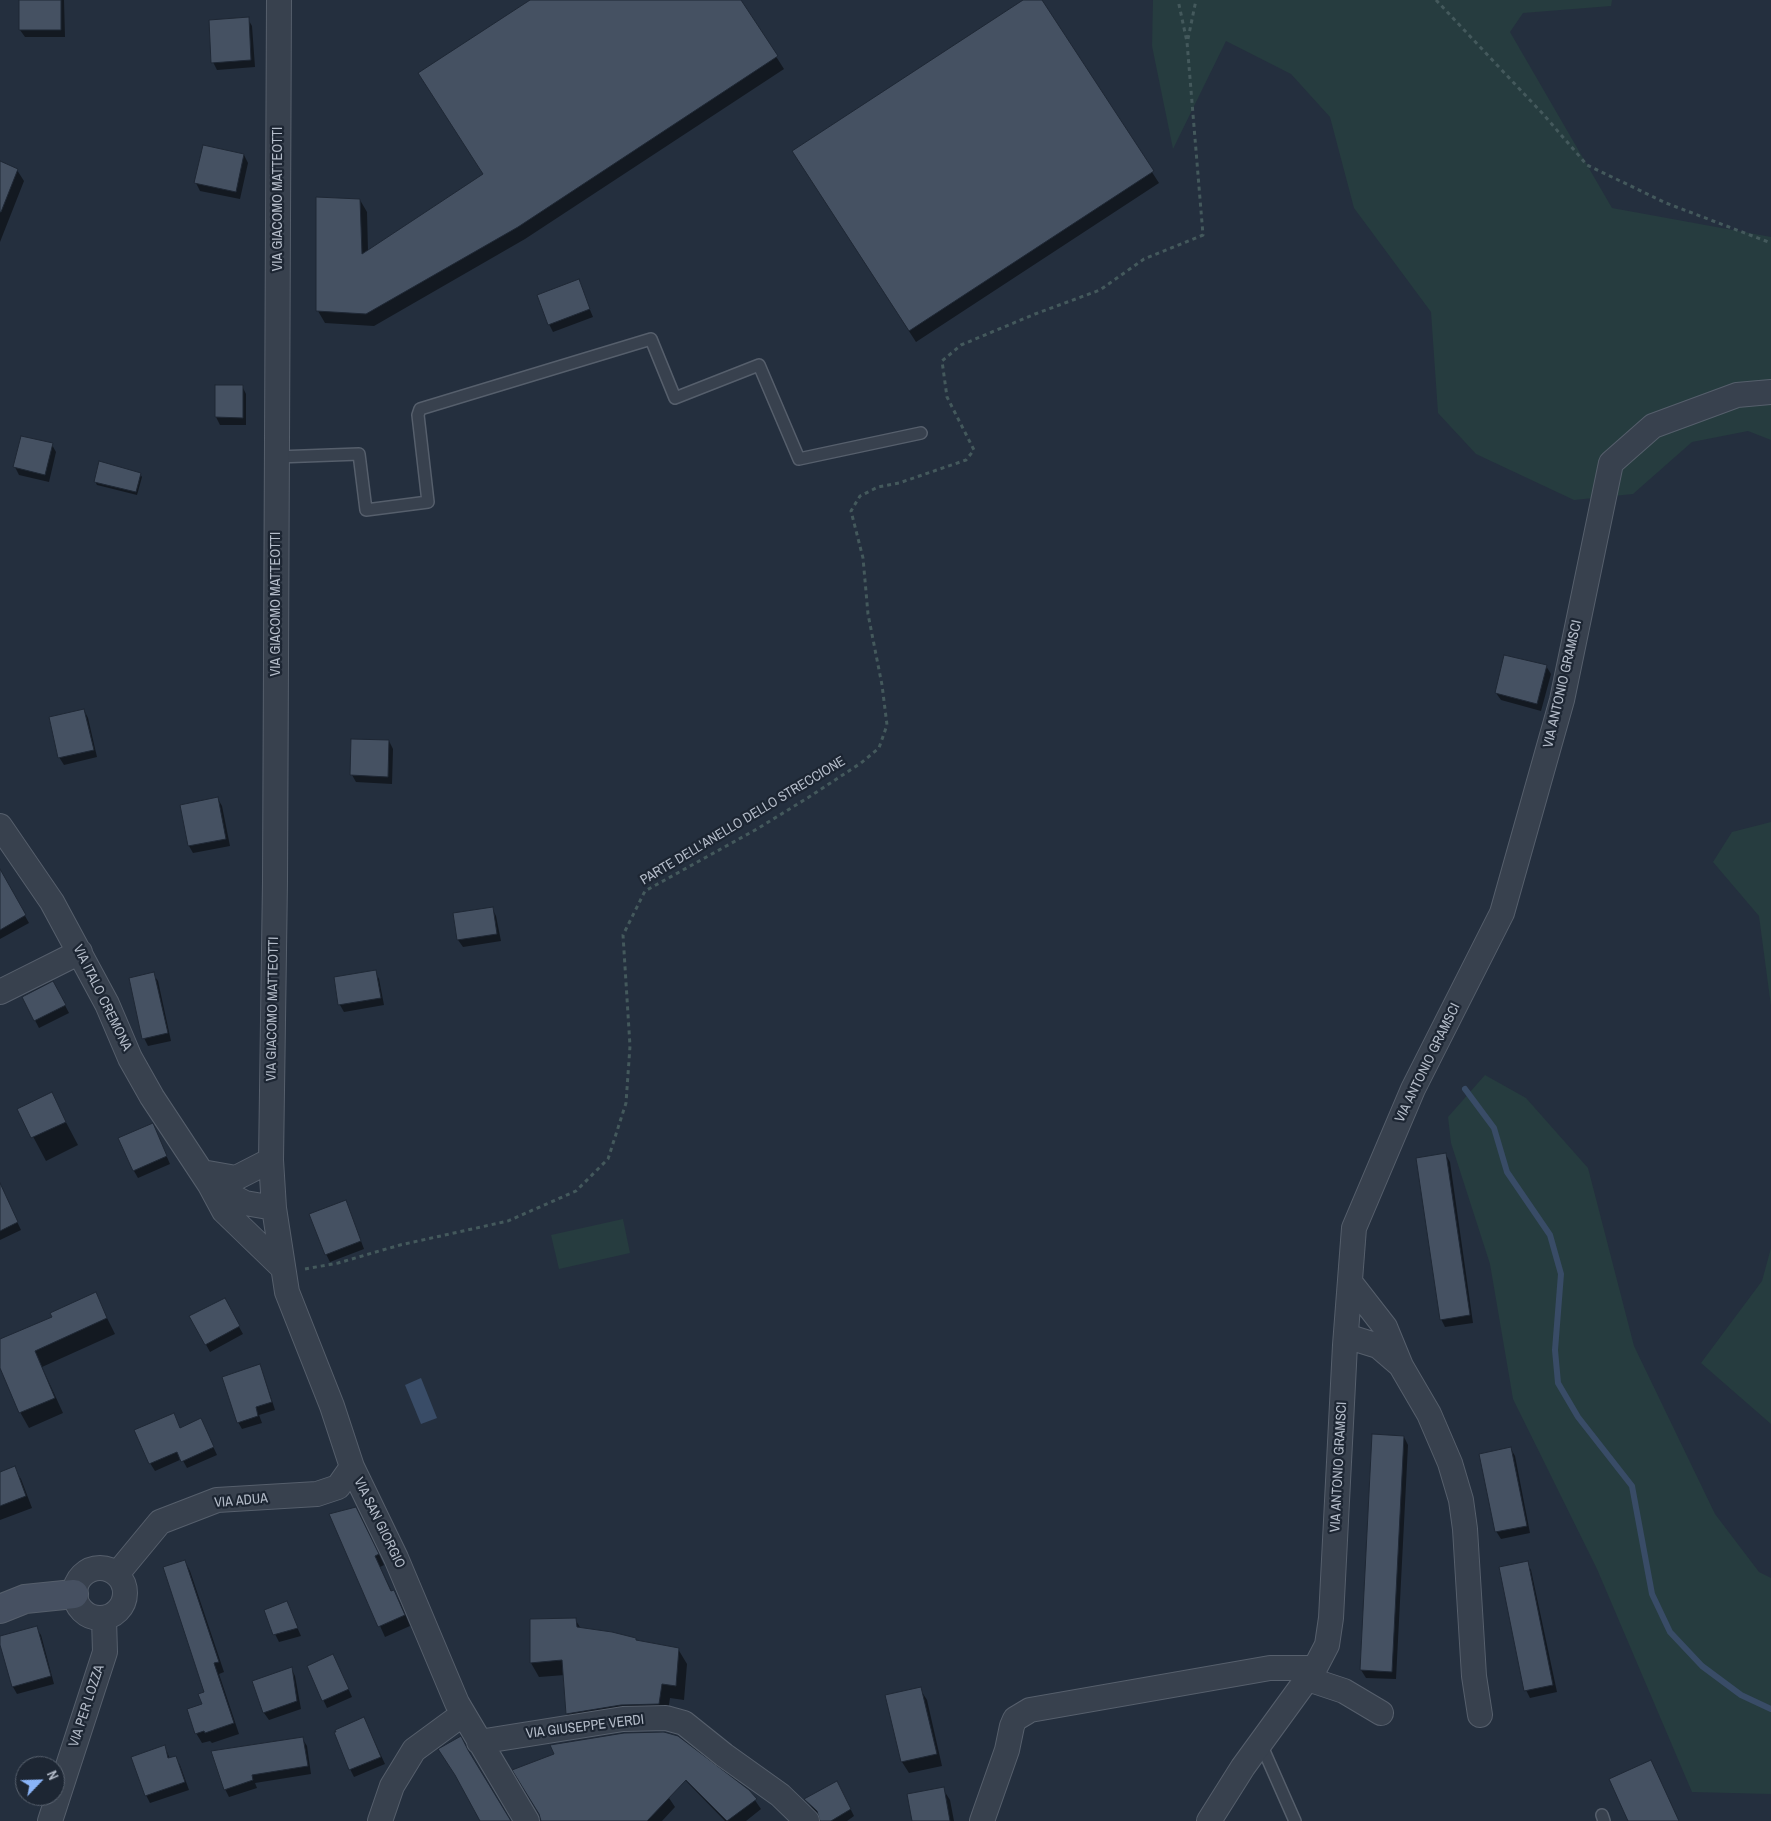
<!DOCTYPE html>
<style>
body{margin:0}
#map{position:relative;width:1771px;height:1821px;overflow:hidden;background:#242f3e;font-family:"Archivo Narrow",sans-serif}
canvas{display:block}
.north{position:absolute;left:15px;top:1756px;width:50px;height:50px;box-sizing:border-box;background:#1d2633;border:1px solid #59626f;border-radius:50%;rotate:66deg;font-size:14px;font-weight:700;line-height:20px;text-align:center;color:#b4bcc9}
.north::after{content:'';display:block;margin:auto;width:18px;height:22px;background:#8ab4f8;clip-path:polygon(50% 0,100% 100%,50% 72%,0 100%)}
</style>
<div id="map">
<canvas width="1771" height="1821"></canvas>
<div class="north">N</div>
</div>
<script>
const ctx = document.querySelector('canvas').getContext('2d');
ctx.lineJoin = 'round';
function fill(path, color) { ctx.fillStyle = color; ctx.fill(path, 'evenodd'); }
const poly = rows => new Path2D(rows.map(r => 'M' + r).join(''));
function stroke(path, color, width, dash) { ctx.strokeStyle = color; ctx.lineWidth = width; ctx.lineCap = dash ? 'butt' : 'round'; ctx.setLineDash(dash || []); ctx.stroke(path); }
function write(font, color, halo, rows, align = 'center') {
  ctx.font = font + ' "Archivo Narrow",sans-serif'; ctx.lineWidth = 4.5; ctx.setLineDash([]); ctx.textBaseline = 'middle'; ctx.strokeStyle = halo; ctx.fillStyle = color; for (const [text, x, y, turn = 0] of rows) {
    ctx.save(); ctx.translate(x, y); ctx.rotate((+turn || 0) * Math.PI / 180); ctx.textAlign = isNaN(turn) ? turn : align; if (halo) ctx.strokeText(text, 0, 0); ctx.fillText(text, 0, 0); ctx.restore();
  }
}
fill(poly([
 [1153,0,1612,0,1611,6,1523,13,1510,32,1612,208,1771,237,1771,440,1748,431,1692,442,1633,494,1574,500,1476,454,1438,413,1431,312,1354,208,1330,117,1291,74,1226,41,1173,149,1152,46],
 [1771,822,1771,1006,1759,916,1713,862,1732,832],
 [1485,1075,1526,1098,1588,1168,1634,1346,1715,1514,1759,1572,1771,1578,1771,1794,1692,1792,1597,1569,1513,1399,1490,1264,1451,1143,1448,1117],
 [623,1219,630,1253,559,1269,551,1235],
 [1771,1248,1771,1424,1701,1363,1762,1281]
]), '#263c3f');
fill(poly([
 [421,1378,437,1418,421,1424,405,1385]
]), '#394c67');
fill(poly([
 [20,0,64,0,65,37,25,37,20,30],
 [532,0,740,0,784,69,525,239,374,326,325,323,318,311,360,200,367,212,368,251,484,175],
 [1025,0,1040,0,1159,183,916,342,800,163],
 [248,19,252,26,255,67,217,70,213,62],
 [244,155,248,163,240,199,200,191,196,183],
 [0,163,17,170,24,181,0,242],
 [578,281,593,317,553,332,549,324],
 [216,386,242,386,246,394,246,425,220,425,216,417],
 [52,445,56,452,49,482,19,475,15,467],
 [140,474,142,477,137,495,97,485,95,481],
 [1546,666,1551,674,1541,711,1501,700,1496,693],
 [84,710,88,718,97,757,64,765,59,757],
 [389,741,393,749,392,784,356,782,352,775],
 [218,799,222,806,230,846,193,853,189,846,181,806],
 [3,877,29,923,0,939,0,879],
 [492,908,496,916,501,941,463,947,458,940,454,915],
 [375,971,379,979,384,1005,344,1012,340,1005,335,978],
 [153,974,158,981,171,1041,148,1046,144,1038],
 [57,990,69,1013,39,1028,23,997],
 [51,1094,78,1145,46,1161,19,1110],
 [156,1132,170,1164,138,1178,134,1171],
 [1446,1155,1450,1162,1473,1323,1445,1327,1441,1319],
 [0,1186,21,1230,0,1240],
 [349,1209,364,1249,330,1262,326,1254],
 [95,1294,115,1334,42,1367,63,1413,29,1428,20,1412,0,1365,0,1341,53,1318],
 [228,1307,243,1334,210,1352,191,1317],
 [259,1366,263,1373,275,1410,259,1415,262,1423,242,1429,238,1422],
 [177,1422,181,1429,204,1427,217,1455,187,1468,182,1459,155,1471,150,1463],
 [1404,1437,1408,1445,1396,1679,1366,1678,1361,1670],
 [1511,1449,1515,1456,1530,1533,1501,1539,1496,1531],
 [14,1468,21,1479,32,1508,0,1520,0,1473],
 [330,1515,362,1519,384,1565,380,1567,392,1592,394,1591,400,1602,410,1626,385,1637],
 [185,1561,190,1571,224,1672,219,1674,239,1734,212,1743,210,1741,202,1743,196,1733,206,1693],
 [1527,1563,1531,1570,1557,1692,1530,1698,1526,1690],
 [286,1602,301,1636,279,1642,275,1634],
 [575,1619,581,1629,678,1649,687,1664,684,1700,670,1698,667,1718,576,1728,567,1714,565,1675,539,1677,531,1663],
 [36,1628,41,1635,54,1684,17,1694,13,1687,0,1638],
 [337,1663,352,1697,327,1708,308,1667],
 [291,1668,295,1676,301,1709,269,1720,264,1713,254,1681],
 [920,1689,927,1700,942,1766,909,1773,902,1762,887,1696],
 [364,1719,385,1764,354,1777,350,1769],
 [664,1733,677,1737,748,1790,761,1809,746,1821,725,1821,650,1744,639,1753,675,1807,662,1821,542,1821,540,1814,514,1770,555,1755,552,1746,624,1734],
 [302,1738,307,1746,311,1774,255,1783,257,1788,229,1797,225,1789],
 [165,1747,170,1759,176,1758,180,1765,189,1790,150,1803,146,1795],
 [943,1789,950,1800,954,1821,913,1821],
 [841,1790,854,1816,847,1821,821,1821,806,1800]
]), '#0007');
stroke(poly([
 [1465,1089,1494,1128,1507,1172,1550,1235,1561,1274,1555,1350,1558,1383,1578,1417,1632,1486,1652,1594,1670,1632,1702,1666,1741,1695,1771,1709]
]), '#394c67', 6);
const building = poly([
 [19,0,61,0,61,30,19,30,19,0],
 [530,0,741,0,778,56,518,227,366,314,316,311,316,197,360,199,362,254,483,174,418,73,530,0],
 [1023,0,1042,0,1154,171,909,331,792,151,1023,0],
 [249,17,251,60,211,63,209,20,249,17],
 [203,145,244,154,236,192,194,183,203,145],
 [0,161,18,169,1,212,0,212,0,161],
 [579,279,590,309,548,325,537,295,579,279],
 [215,385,243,385,243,418,215,417,215,385],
 [21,436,53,443,45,475,13,467,21,436],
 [99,461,141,473,136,492,94,482,99,461],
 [1504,655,1547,665,1537,704,1495,693,1504,655],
 [84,709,94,750,58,758,49,717,84,709],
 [351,739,389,740,388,777,350,775,351,739],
 [218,797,226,839,188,846,180,805,218,797],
 [0,869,26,915,0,930,0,869],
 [493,907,497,934,457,940,453,913,493,907],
 [376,970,381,998,338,1005,334,977,376,970],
 [154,972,168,1033,142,1039,129,978,154,972],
 [53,981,66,1005,34,1021,22,997,53,981],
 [52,1092,66,1122,31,1138,17,1109,52,1092],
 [153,1123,167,1156,133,1171,118,1138,153,1123],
 [1446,1153,1470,1315,1440,1320,1416,1158,1446,1153],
 [0,1183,18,1222,0,1231,0,1183],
 [346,1200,361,1241,325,1255,309,1214,346,1200],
 [96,1292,107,1318,35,1351,55,1398,19,1413,0,1368,0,1339,52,1317,50,1313,96,1292],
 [225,1298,240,1326,205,1345,189,1316,225,1298],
 [260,1364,272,1402,256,1407,258,1416,237,1423,222,1377,260,1364],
 [174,1413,180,1428,201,1418,214,1447,181,1462,177,1452,149,1464,134,1430,174,1413],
 [1372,1434,1404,1436,1392,1672,1360,1670,1372,1434],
 [1511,1447,1527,1526,1495,1532,1479,1454,1511,1447],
 [15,1466,26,1496,0,1506,0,1472,15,1466],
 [356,1507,379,1554,375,1556,391,1591,394,1590,405,1615,378,1627,329,1514,356,1507],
 [185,1560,219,1662,214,1663,234,1723,205,1733,204,1731,195,1734,187,1709,202,1704,198,1694,204,1692,163,1567,185,1560],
 [1528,1561,1553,1685,1524,1691,1499,1567,1528,1561],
 [287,1601,298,1628,273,1635,264,1610,287,1601],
 [576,1618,577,1627,612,1632,636,1638,636,1640,679,1648,676,1686,662,1684,659,1704,621,1705,566,1714,562,1660,530,1663,530,1619,576,1618],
 [37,1626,51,1676,12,1687,0,1645,0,1636,37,1626],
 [333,1654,349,1689,322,1701,307,1666,333,1654],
 [292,1667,297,1701,263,1713,252,1681,292,1667],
 [921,1687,937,1754,901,1762,885,1695,921,1687],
 [364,1717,381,1757,349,1770,334,1732,336,1732,335,1730,364,1717],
 [664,1732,678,1736,749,1790,757,1799,727,1821,686,1780,647,1821,541,1821,539,1814,512,1770,554,1754,550,1745,624,1733,664,1732],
 [461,1736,468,1750,511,1821,480,1821,455,1775,438,1749,461,1736],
 [303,1737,308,1766,252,1775,253,1780,224,1790,211,1751,303,1737],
 [165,1745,168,1758,176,1756,185,1782,145,1796,131,1757,165,1745],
 [1651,1760,1679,1821,1628,1821,1609,1779,1651,1760],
 [837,1781,851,1809,831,1821,820,1821,817,1811,804,1799,837,1781],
 [944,1787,950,1821,912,1821,907,1794,944,1787]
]);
fill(building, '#455162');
stroke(building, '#1f2835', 1);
const lane = poly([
 [277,457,359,454,366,510,428,502,418,415,420,409,651,339,675,398,759,365,799,459,921,433],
 [1261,1744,1295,1821],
 [1602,1815,1604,1821]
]);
const street = poly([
 [279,0,275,881,271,1160,274,1208,287,1292,332,1406,352,1467,396,1558,457,1703,527,1821],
 [0,826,52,902,107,1004,130,1058,152,1097,210,1185,224,1211,283,1268],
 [0,992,80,952],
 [202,1172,236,1178,271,1160],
 [210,1185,245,1203,274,1208],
 [1350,1282,1385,1327,1401,1366,1429,1414,1450,1463,1461,1500,1465,1529,1474,1676,1480,1715],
 [1346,1336,1378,1346,1399,1364],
 '75 1593a25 25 0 1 1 50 0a25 25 0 1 1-50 0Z',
 [117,1574,160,1522,217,1500,317,1494,338,1487,352,1467],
 [1308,1679,1344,1691,1381,1713],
 [479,1742,623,1719,666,1718,684,1723,724,1755,780,1795,807,1821],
 [50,1821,105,1652,104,1619],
 [380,1821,392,1786,414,1750,463,1714],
 [982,1821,1007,1750,1012,1726,1015,1719,1030,1710,1270,1668,1315,1668],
 [1209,1821,1243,1767,1315,1668,1327,1645,1331,1618,1345,1345,1354,1228,1413,1089,1502,913,1562,700,1611,463,1653,426,1737,395,1771,392]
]);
const secondary = poly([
 [0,1609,25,1599,74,1594]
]);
stroke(lane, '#565f6c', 14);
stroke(street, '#565f6c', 26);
stroke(secondary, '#565f6c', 30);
stroke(poly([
 [1436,0,1543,114,1587,165,1666,203,1771,243],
 [1188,39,1196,0],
 [305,1269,338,1263,400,1245,508,1221,576,1191,608,1159,626,1103,630,1046,623,935,645,891,757,829,809,797,861,763,879,748,887,725,882,685,868,614,863,558,851,511,860,496,878,487,899,483,966,460,974,450,947,397,942,361,961,345,1035,314,1100,290,1144,259,1203,235,1187,42,1178,0]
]), '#44595c', 3, [4, 4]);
stroke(lane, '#38414e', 11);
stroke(street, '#38414e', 24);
stroke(secondary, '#465061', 28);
write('14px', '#b4bcc9', '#1d2633', [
 ["VIA GIACOMO MATTEOTTI",278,199,-90],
 ["VIA GIACOMO MATTEOTTI",276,604,-90],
 ["VIA ANTONIO GRAMSCI",1563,684,-77],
 ["PARTE DELL'ANELLO DELLO STRECCIONE",743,821,-31],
 ["VIA ITALO CREMONA",102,998,64],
 ["VIA GIACOMO MATTEOTTI",273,1009,-89],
 ["VIA ANTONIO GRAMSCI",1428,1063,-64],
 ["VIA ANTONIO GRAMSCI",1339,1467,-87],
 ["VIA ADUA",241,1501,-5],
 ["VIA SAN GIORGIO",379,1523,64],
 ["VIA PER LOZZA",87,1706,-72],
 ["VIA GIUSEPPE VERDI",585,1727,-7]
]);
</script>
